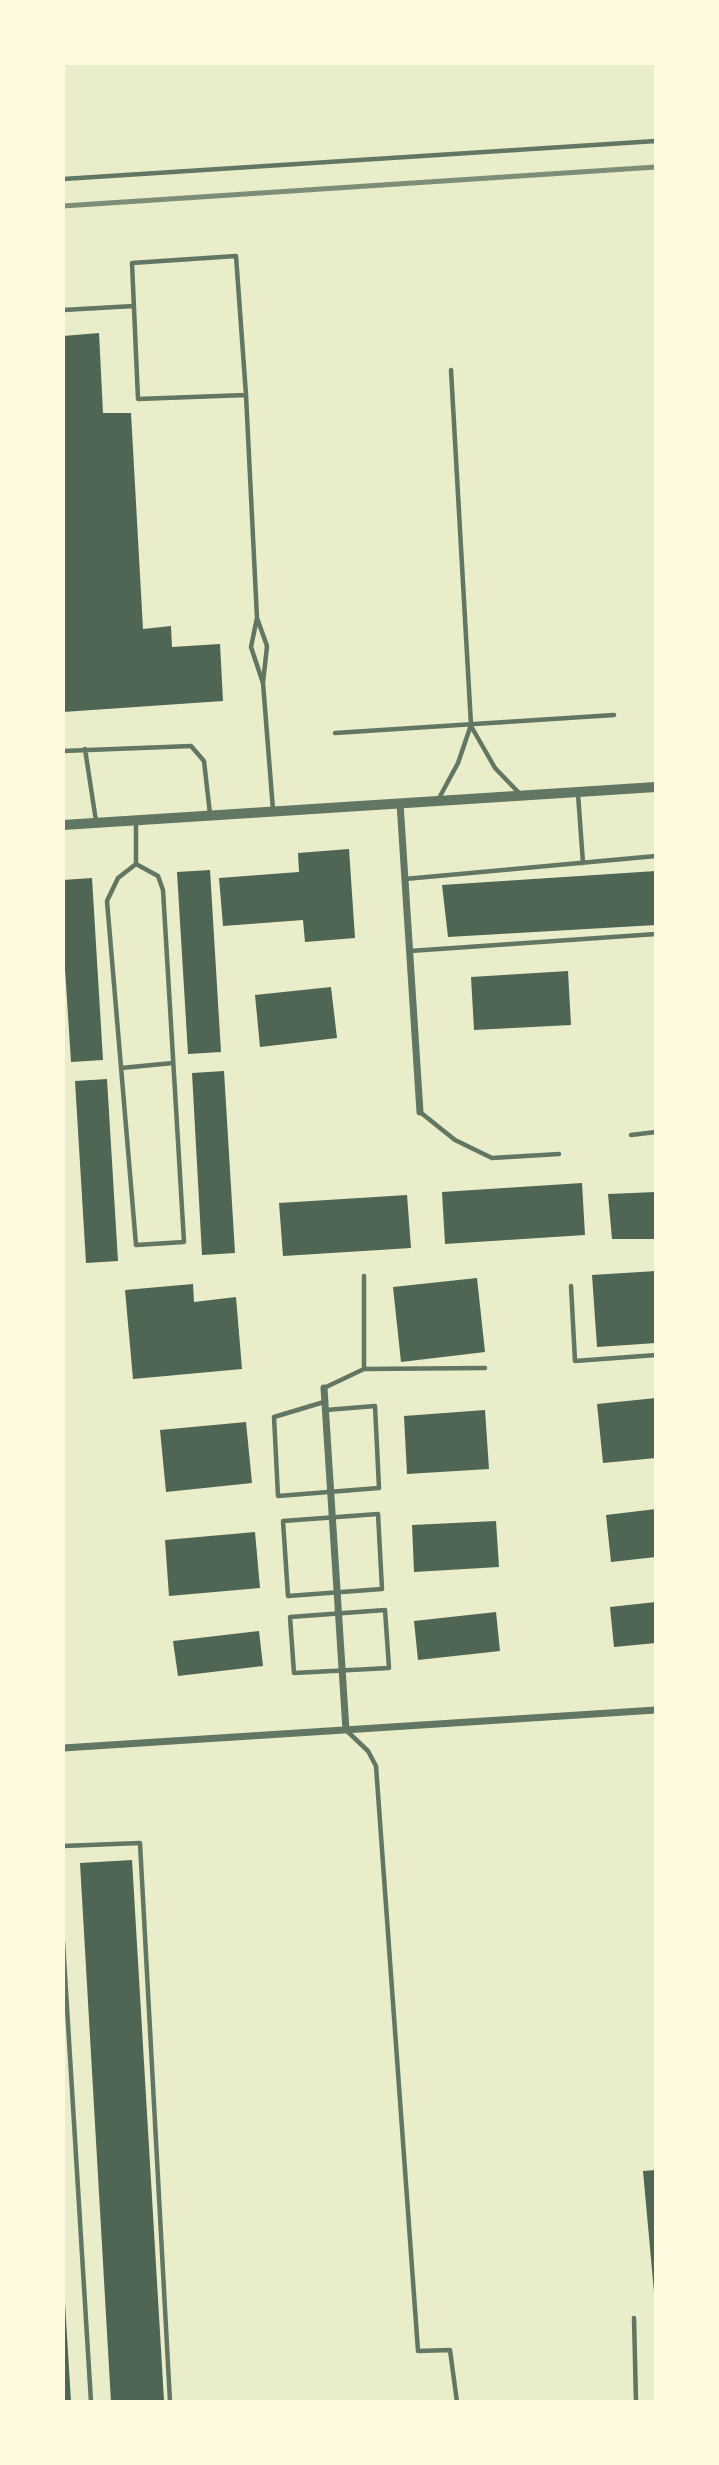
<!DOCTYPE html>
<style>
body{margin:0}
#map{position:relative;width:719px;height:2465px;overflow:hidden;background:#e9edc9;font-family:Manrope,sans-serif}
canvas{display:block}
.frame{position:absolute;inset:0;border:65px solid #fefae0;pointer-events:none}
</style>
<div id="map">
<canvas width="719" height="2465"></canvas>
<div class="frame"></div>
</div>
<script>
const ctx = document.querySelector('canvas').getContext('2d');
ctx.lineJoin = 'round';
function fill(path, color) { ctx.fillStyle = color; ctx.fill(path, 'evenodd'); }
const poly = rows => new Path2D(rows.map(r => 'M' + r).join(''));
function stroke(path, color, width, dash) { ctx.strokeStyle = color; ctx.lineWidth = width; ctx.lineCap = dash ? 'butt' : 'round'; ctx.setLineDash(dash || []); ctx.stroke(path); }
fill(poly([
 [99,333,103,413,131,413,143,629,171,626,172,647,220,644,223,701,63,712,63,336],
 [349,849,355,938,305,942,303,920,223,926,219,878,299,872,298,853],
 [210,870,221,1052,188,1054,177,872],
 [656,871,656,925,448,937,442,885],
 [92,878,103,1060,71,1062,63,938,63,880],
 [568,971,571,1025,474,1030,471,977],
 [331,987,337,1038,260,1047,255,995],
 [224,1071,235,1253,202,1255,192,1073],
 [107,1079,118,1261,86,1263,75,1081],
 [582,1183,585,1235,445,1244,442,1192],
 [656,1192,656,1239,612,1239,608,1194],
 [407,1195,411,1248,283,1256,279,1203],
 [656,1271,656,1343,597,1347,592,1275],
 [477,1278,485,1352,401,1362,393,1287],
 [193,1284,194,1302,236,1297,242,1369,133,1379,125,1290],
 [656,1398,656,1458,603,1463,597,1404],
 [485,1410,489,1469,407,1474,404,1416],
 [246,1422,252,1483,166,1492,160,1430],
 [656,1509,656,1557,611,1562,606,1515],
 [496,1521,499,1567,414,1572,412,1525],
 [255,1532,260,1588,169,1596,165,1540],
 [656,1602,656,1643,614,1647,610,1607],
 [496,1612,500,1651,418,1660,414,1621],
 [259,1631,263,1666,178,1676,173,1641],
 [132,1860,164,2400,111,2402,80,1863],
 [656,2170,656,2292,654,2292,643,2171],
 [63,2302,65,2302,71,2402,63,2402]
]), '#4f6655');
stroke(poly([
 [63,179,656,141],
 [63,310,134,306],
 [246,395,138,399,132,263,236,256,246,395,257,618,251,647,263,683],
 [257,618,267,646,263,683,273,810],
 [471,726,495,768,521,795],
 [335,733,614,715],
 [85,749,96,821],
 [63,751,191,746,204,761,210,814],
 [578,794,583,863],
 [438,800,458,763,471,725,451,370],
 [136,864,158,876,163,890,184,1242,136,1245,107,901,118,878,136,864,136,821],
 [405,879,656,856],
 [410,951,656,934],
 [121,1068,173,1063],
 [420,1112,455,1140,492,1158,559,1154],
 [631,1135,656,1132],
 [571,1286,575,1361,656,1355],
 [364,1369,364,1276],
 [324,1388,364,1369,485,1368],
 [324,1402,274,1417,278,1496,379,1488,375,1406,326,1410],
 [378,1514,382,1589,288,1596,283,1521,378,1514],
 [385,1610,389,1668,294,1673,290,1617,385,1610],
 [347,1731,368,1751,376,1766,418,2351,450,2350,457,2402],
 [63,1846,140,1843,170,2402],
 [63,1942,91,2402],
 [634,2318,636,2402]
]), '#617663', 4.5);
stroke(poly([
 [400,803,420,1112],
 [324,1388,346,1730],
 [63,1748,656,1710]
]), '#617663', 7);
stroke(poly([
 [63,825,656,787]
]), '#617663', 10);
stroke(poly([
 [63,206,656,167]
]), '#7c8e77', 5);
</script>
